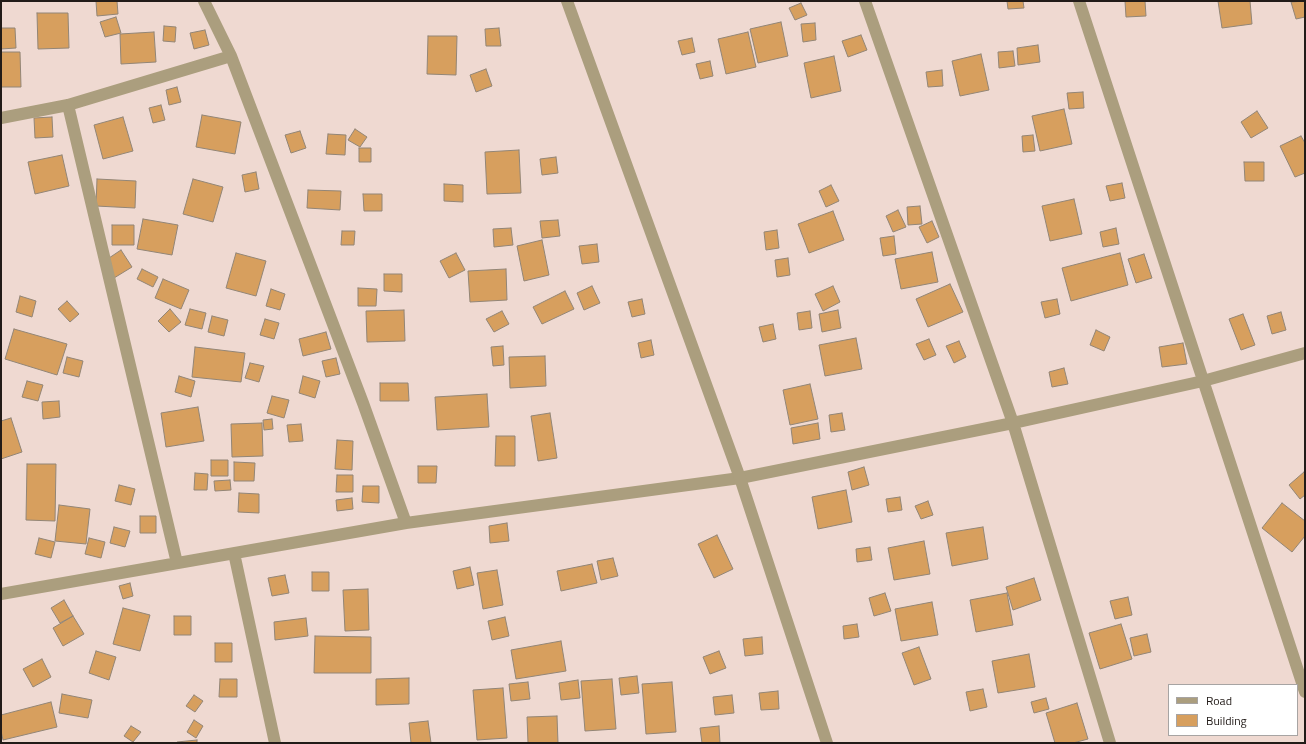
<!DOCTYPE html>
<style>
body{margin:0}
#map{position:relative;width:1306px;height:744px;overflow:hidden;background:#efd9d1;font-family:"Titillium Web",sans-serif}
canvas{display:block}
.frame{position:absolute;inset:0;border:2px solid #221b18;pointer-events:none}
.legend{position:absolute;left:1168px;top:684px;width:130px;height:52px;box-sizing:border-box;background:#fff;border:1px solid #a7a4a3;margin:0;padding:5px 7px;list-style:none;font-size:12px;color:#221b18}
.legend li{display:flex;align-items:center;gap:8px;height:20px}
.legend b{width:20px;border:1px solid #a7a4a3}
</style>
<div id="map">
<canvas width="1306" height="744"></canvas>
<div class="frame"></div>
<ul class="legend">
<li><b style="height:5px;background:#ab9e7e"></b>Road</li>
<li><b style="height:11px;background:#d79f5e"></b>Building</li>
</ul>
</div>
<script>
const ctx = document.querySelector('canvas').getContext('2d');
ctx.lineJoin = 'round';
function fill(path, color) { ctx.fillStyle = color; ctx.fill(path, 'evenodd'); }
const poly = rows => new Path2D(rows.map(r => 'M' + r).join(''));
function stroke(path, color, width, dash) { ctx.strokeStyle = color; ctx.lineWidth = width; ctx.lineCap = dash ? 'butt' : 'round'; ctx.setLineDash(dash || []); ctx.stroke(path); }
const building = poly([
 [96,1,117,1,118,14,97,16,96,1],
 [1007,1,1023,1,1024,8,1008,9,1007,1],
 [1125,1,1145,1,1146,16,1126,17,1125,1],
 [1218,1,1250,1,1252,24,1222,28,1218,1],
 [1305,1,1305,17,1296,19,1291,2,1305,1],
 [801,3,807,15,795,20,789,8,801,3],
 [37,13,68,13,69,48,38,49,37,13],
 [116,17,121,33,105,37,100,22,116,17],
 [781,22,788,56,758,63,750,29,781,22],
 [815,23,816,40,803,42,801,24,815,23],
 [164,26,176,27,175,42,163,41,164,26],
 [1,28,15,28,16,48,1,49,1,28],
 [499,28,501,46,486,46,485,29,499,28],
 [205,30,209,45,194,49,190,33,205,30],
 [154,32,156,62,121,64,120,34,154,32],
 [748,32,756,67,726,74,718,39,748,32],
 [861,35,867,50,848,57,842,41,861,35],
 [428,36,457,36,456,75,427,74,428,36],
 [692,38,695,52,682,55,678,41,692,38],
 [1038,45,1040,62,1018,65,1017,48,1038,45],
 [1013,51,1015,66,999,68,998,52,1013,51],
 [1,52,20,52,21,87,1,87,1,52],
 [981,54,989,90,960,96,952,61,981,54],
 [834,56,841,91,811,98,804,63,834,56],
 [710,61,713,76,700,79,696,64,710,61],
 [486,69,492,86,476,92,470,75,486,69],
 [942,70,943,86,928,87,926,72,942,70],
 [177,87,181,102,169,105,166,90,177,87],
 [1083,92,1084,108,1069,109,1067,93,1083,92],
 [161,105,165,120,153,123,149,108,161,105],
 [1064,109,1072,144,1040,151,1032,116,1064,109],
 [1257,111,1268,128,1251,138,1241,122,1257,111],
 [202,115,241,122,235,154,196,147,202,115],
 [52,117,53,137,35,138,34,118,52,117],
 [123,117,133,151,103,159,94,125,123,117],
 [355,129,367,137,360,147,348,140,355,129],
 [300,131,306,148,291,153,285,135,300,131],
 [328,134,346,135,345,155,326,154,328,134],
 [1033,135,1035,151,1023,152,1022,136,1033,135],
 [1301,136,1305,143,1305,173,1295,177,1280,146,1301,136],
 [359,148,371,148,371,162,359,162,359,148],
 [519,150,521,193,487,194,485,152,519,150],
 [62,155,69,186,35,194,28,162,62,155],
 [556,157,558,173,542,175,540,159,556,157],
 [1244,162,1264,162,1264,181,1245,181,1244,162],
 [256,172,259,189,245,192,242,175,256,172],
 [97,179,136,181,135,208,96,206,97,179],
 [193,179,223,187,213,222,183,214,193,179],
 [1122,183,1125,198,1110,201,1106,186,1122,183],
 [444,184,463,185,463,202,444,201,444,184],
 [831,185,839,201,826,207,819,191,831,185],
 [308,190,341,191,340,210,307,208,308,190],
 [363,194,382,194,382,211,364,211,363,194],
 [1074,199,1082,234,1050,241,1042,206,1074,199],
 [920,206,922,224,908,225,907,207,920,206],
 [898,210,906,227,893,232,886,216,898,210],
 [833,211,844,240,809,253,798,224,833,211],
 [143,219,178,225,172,255,137,249,143,219],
 [558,220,560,236,542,238,540,221,558,220],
 [932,221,939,237,927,243,919,227,932,221],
 [112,225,134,225,134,245,112,245,112,225],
 [511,228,513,245,494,247,493,229,511,228],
 [1116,228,1119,244,1103,247,1100,232,1116,228],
 [777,230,779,248,766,250,764,232,777,230],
 [342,231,355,231,354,245,341,245,342,231],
 [894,236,896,254,883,256,880,238,894,236],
 [542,240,549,275,524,281,517,246,542,240],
 [597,244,599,262,582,264,579,246,597,244],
 [121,250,132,267,114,278,103,262,121,250],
 [932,252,938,282,901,289,895,259,932,252],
 [236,253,266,261,256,296,226,288,236,253],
 [456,253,465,270,449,278,440,261,456,253],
 [1120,253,1128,285,1071,301,1062,268,1120,253],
 [1144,254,1152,278,1136,283,1128,259,1144,254],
 [788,258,790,275,777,277,775,260,788,258],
 [142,269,158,277,153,287,137,279,142,269],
 [506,269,507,300,470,302,468,271,506,269],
 [384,274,402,274,402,292,384,291,384,274],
 [163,279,189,290,181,309,155,298,163,279],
 [950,284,963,312,928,327,916,299,950,284],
 [592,286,600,303,584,310,577,293,592,286],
 [833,286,840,302,823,311,815,294,833,286],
 [358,288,377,289,376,306,358,306,358,288],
 [271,289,285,294,280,310,266,306,271,289],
 [565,291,574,309,542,324,533,307,565,291],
 [20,296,36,301,32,317,16,312,20,296],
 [642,299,645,314,632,317,628,302,642,299],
 [1057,299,1060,314,1045,318,1041,302,1057,299],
 [67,301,79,314,70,322,58,309,67,301],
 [170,309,181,322,169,332,158,321,170,309],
 [190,309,206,313,202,329,185,325,190,309],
 [404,310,405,341,367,342,366,311,404,310],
 [838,310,841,328,822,332,819,314,838,310],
 [502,311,509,324,494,332,486,319,502,311],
 [810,311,812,328,799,330,797,313,810,311],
 [1281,312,1286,330,1272,334,1267,316,1281,312],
 [1243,314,1255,345,1241,350,1229,319,1243,314],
 [212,316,228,320,224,336,208,332,212,316],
 [265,319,279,323,274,339,260,335,265,319],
 [773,324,776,339,763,342,759,327,773,324],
 [14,329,67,344,57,375,5,359,14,329],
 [1096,330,1110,337,1104,351,1090,345,1096,330],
 [326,332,331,349,303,356,299,339,326,332],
 [856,338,862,369,825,376,819,345,856,338],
 [929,339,936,355,924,360,916,344,929,339],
 [651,340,654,355,641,358,638,343,651,340],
 [959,341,966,357,954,363,946,346,959,341],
 [1183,343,1187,364,1162,367,1159,347,1183,343],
 [503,346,504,365,493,366,491,347,503,346],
 [195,347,245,353,241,382,192,377,195,347],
 [545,356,546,386,510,388,509,357,545,356],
 [67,357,83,361,79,377,63,373,67,357],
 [336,358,340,374,326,377,322,361,336,358],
 [250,363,264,366,259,382,245,378,250,363],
 [1064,368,1068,384,1052,387,1049,372,1064,368],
 [179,376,195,381,191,397,175,392,179,376],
 [303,376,320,381,315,398,299,393,303,376],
 [27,381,43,385,38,401,22,397,27,381],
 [380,383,408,383,409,401,380,401,380,383],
 [810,384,818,419,790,425,783,390,810,384],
 [487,394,489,427,437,430,435,397,487,394],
 [272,396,289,400,284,418,267,413,272,396],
 [59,401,60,417,43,419,42,402,59,401],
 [198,407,204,441,166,447,161,413,198,407],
 [550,413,557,458,538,461,531,416,550,413],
 [842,413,845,430,831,432,829,415,842,413],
 [11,418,22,452,1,459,1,421,11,418],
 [272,419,273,429,264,430,263,420,272,419],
 [262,423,263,456,232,457,231,424,262,423],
 [818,423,820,439,793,444,791,428,818,423],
 [301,424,303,441,289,442,287,425,301,424],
 [496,436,515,436,515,466,495,466,496,436],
 [337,440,353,441,352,470,335,469,337,440],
 [211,460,228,460,228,476,211,476,211,460],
 [234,462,255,463,254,481,234,481,234,462],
 [27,464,56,464,55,521,26,520,27,464],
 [418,466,437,466,436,483,418,483,418,466],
 [864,467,869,485,852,490,848,472,864,467],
 [1304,472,1305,474,1305,495,1300,499,1289,485,1304,472],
 [195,473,208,474,207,490,194,490,195,473],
 [337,475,353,475,353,492,336,492,337,475],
 [230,480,231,490,215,491,214,481,230,480],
 [119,485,135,489,131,505,115,501,119,485],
 [363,486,379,486,379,503,362,502,363,486],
 [846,490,852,522,818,529,812,497,846,490],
 [239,493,259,494,259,513,238,512,239,493],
 [900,497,902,510,888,512,886,499,900,497],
 [352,498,353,509,337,511,336,500,352,498],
 [928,501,933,515,921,519,915,506,928,501],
 [1282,503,1305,521,1305,536,1292,552,1262,528,1282,503],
 [59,505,90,509,86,544,55,541,59,505],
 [140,516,156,516,156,533,140,533,140,516],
 [507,523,509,541,490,543,489,526,507,523],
 [114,527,130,531,125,547,110,543,114,527],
 [983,527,988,559,952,566,946,533,983,527],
 [717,535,733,569,714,578,698,544,717,535],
 [39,538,55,542,51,558,35,554,39,538],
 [89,538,105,542,101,558,85,554,89,538],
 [924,541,930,574,894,580,888,548,924,541],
 [870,547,872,560,857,562,856,549,870,547],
 [613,558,618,576,601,580,597,561,613,558],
 [592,564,597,583,561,591,557,571,592,564],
 [470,567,474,585,457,589,453,571,470,567],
 [497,570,503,605,483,609,477,573,497,570],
 [312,572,329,572,329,591,312,591,312,572],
 [285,575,289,593,272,596,268,578,285,575],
 [1034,578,1041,600,1013,610,1006,587,1034,578],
 [130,583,133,596,123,599,119,586,130,583],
 [368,589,369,630,345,631,343,590,368,589],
 [885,593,891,611,874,616,869,598,885,593],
 [1007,593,1013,625,976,632,970,600,1007,593],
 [1128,597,1132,615,1115,619,1110,601,1128,597],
 [64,600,73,616,60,623,51,608,64,600],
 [932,602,938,635,901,641,895,609,932,602],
 [123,608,150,615,140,651,113,644,123,608],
 [73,616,84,634,63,646,53,628,73,616],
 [174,616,191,616,191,635,174,635,174,616],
 [505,617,509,636,492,640,488,621,505,617],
 [306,618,308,636,275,640,274,622,306,618],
 [857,624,859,637,844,639,843,626,857,624],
 [1121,624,1132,659,1100,669,1089,633,1121,624],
 [1147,634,1151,652,1134,656,1130,638,1147,634],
 [315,636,371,637,371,673,314,673,315,636],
 [762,637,763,654,745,656,743,639,762,637],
 [561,641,566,671,516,679,511,650,561,641],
 [215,643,232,643,232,662,215,662,215,643],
 [919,647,931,679,914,685,902,653,919,647],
 [96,651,116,657,109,680,89,673,96,651],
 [719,651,726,668,710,674,703,657,719,651],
 [1029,654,1035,687,998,693,992,661,1029,654],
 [42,659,51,677,33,687,23,669,42,659],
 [637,676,639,693,621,695,619,678,637,676],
 [409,678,409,704,376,705,376,679,409,678],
 [220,679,237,679,237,697,219,697,220,679],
 [612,679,616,729,585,731,581,681,612,679],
 [578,680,580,698,561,700,559,683,578,680],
 [528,682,530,699,511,701,509,684,528,682],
 [672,682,676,732,646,734,642,684,672,682],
 [503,688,507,738,477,740,473,690,503,688],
 [983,689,987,707,970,711,966,692,983,689],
 [778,691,779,709,761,710,759,693,778,691],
 [62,694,92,700,88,718,59,713,62,694],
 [194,695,203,701,195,712,186,706,194,695],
 [732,695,734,713,715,715,713,697,732,695],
 [1046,698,1049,709,1034,713,1031,702,1046,698],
 [51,702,57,727,3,740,1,731,1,715,51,702],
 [1077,703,1088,739,1073,743,1055,743,1046,713,1077,703],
 [557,716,558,743,528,743,527,717,557,716],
 [194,720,203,726,196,738,187,732,194,720],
 [428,721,431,743,411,743,409,723,428,721],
 [131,726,141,732,133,742,124,736,131,726],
 [719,726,720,743,702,743,700,728,719,726],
 [197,740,197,743,177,743,177,742,197,740]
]);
fill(building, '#d79f5e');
stroke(building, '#928576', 1);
stroke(poly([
 [204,1,231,56,363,403,406,523],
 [865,1,1013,423,1110,743],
 [1079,1,1305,692],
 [68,105,177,563],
 [1,118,68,105,231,56],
 [234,553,275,743],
 [1,594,406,523,740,478,1013,423,1203,381,1305,353]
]), '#ab9e7e', 12);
stroke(poly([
 [567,1,740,478,827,743]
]), '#ab9e7e', 12);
</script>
